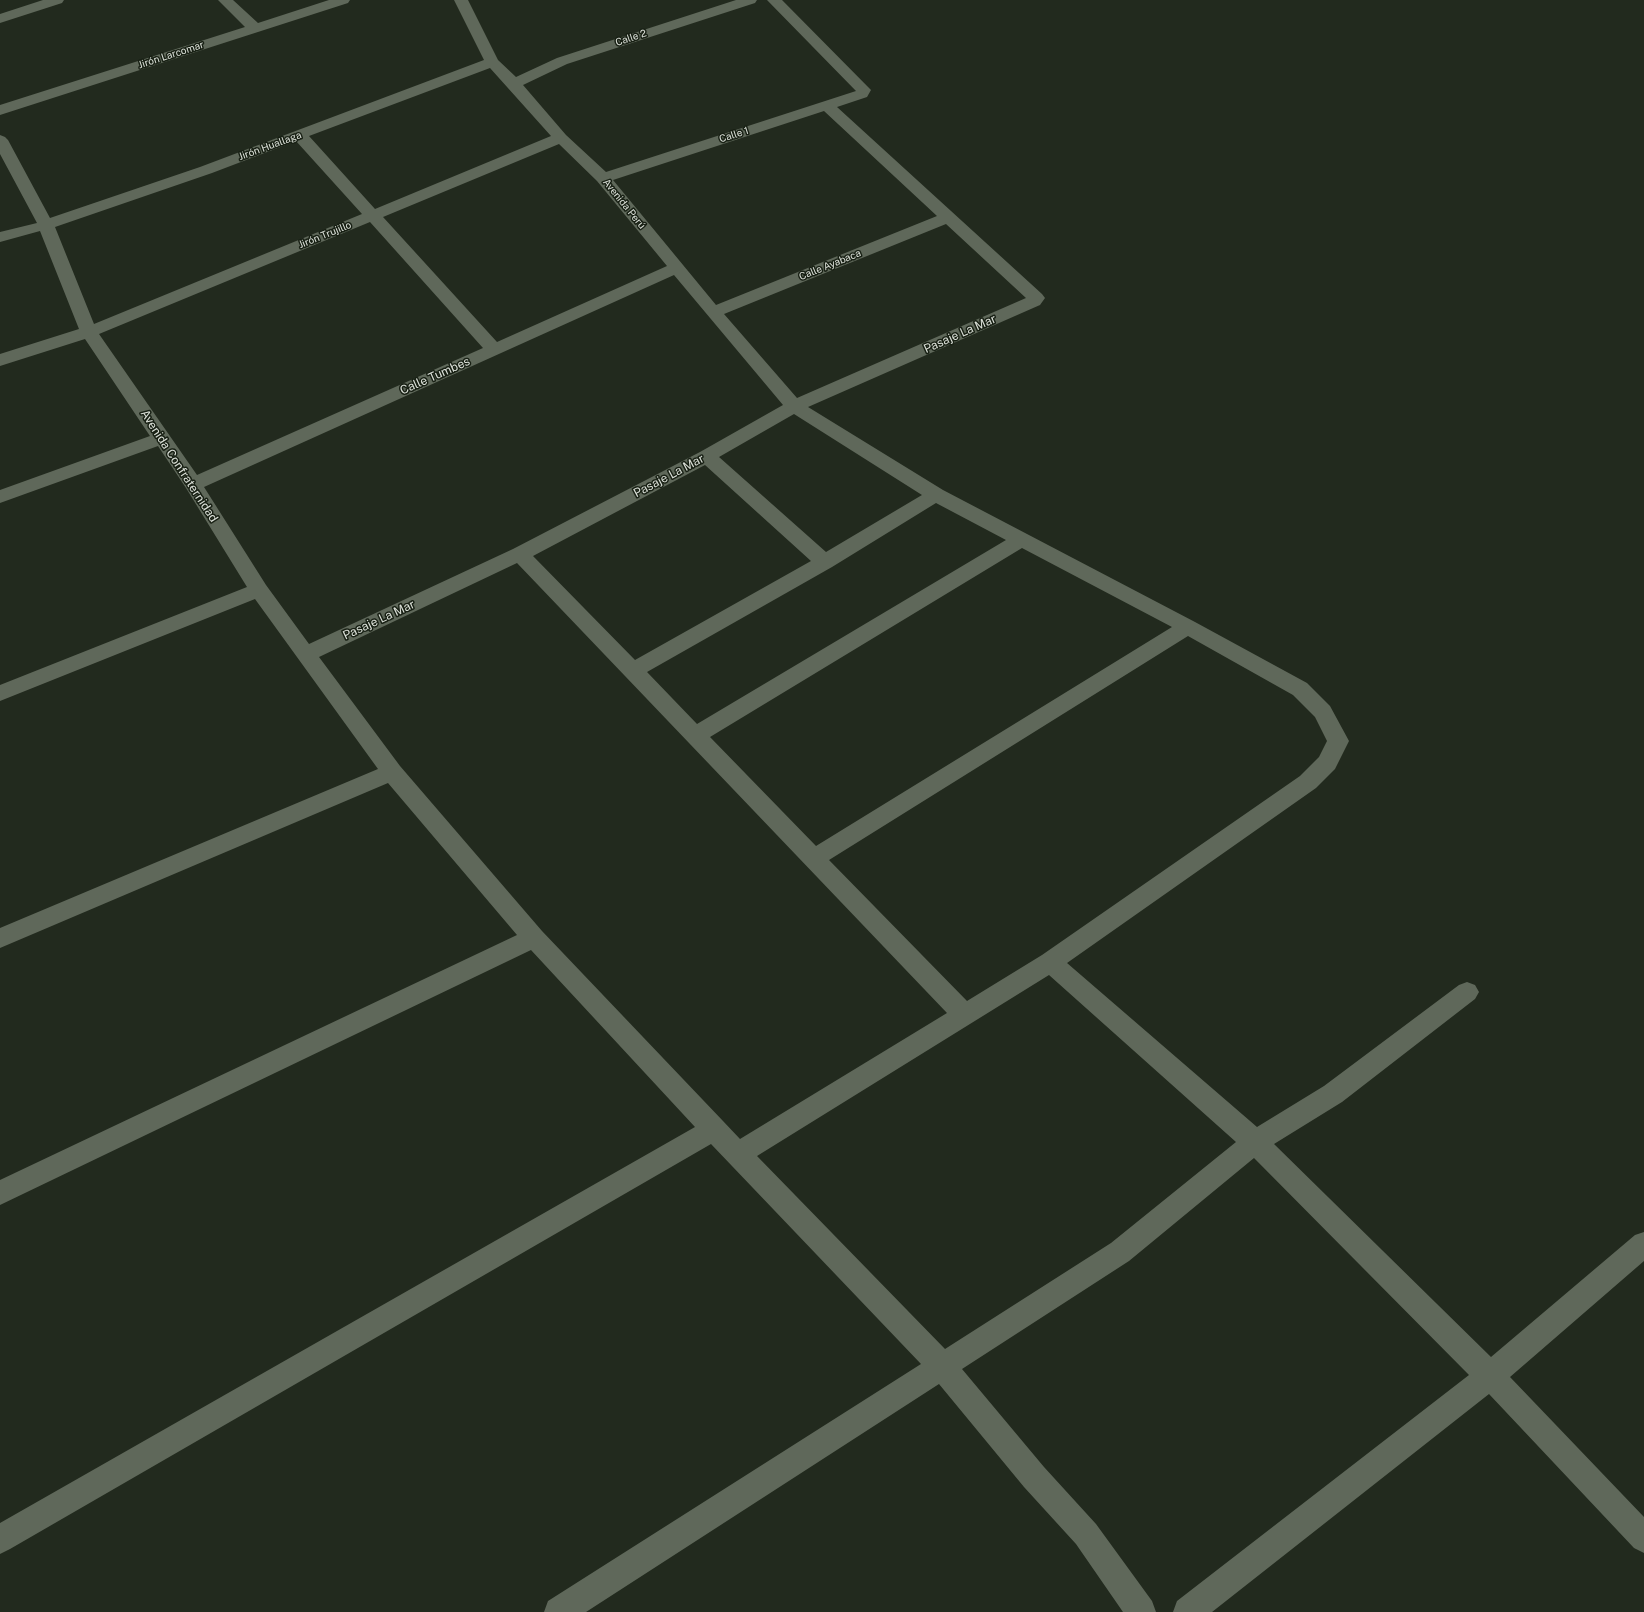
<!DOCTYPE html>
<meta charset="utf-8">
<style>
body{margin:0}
canvas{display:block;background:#222a1e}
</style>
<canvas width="1644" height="1612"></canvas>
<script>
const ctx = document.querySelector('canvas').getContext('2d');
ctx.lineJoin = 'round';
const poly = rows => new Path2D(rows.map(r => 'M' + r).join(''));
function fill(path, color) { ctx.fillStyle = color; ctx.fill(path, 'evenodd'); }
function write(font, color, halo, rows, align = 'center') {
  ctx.font = font + ' "Public Sans",sans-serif'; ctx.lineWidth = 3; ctx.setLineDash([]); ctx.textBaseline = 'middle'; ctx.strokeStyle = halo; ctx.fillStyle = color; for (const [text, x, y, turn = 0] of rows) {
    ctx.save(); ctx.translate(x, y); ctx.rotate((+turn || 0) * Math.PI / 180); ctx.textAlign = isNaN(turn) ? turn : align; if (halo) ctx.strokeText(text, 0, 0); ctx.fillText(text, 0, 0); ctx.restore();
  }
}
fill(poly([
 [43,0,64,0,62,3,0,23,0,14,43,0],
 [218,0,233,0,258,23,329,0,350,0,348,3,0,115,0,105,245,27,218,0],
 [454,0,468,0,498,60,516,77,557,58,736,0,757,0,755,3,567,64,523,85,566,135,606,172,856,91,767,0,782,0,871,90,867,97,837,107,1042,294,1045,298,1040,305,808,407,943,490,1195,622,1307,683,1330,706,1349,741,1335,769,1316,788,1067,963,1257,1127,1324,1086,1459,985,1467,982,1475,985,1479,992,1475,999,1342,1102,1274,1144,1491,1357,1635,1235,1644,1232,1644,1261,1510,1377,1644,1517,1644,1553,1634,1548,1489,1394,1212,1612,1173,1612,1177,1601,1469,1375,1254,1158,1129,1261,962,1369,1044,1467,1096,1524,1152,1601,1156,1612,1123,1612,1076,1544,1024,1487,939,1384,586,1612,544,1612,548,1601,921,1364,711,1144,10,1549,0,1554,0,1523,695,1127,531,950,0,1205,0,1180,517,935,388,783,0,948,0,928,378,769,255,599,0,701,0,685,247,587,186,488,158,446,0,503,0,490,150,436,85,339,0,366,0,354,79,329,40,231,0,242,0,232,37,223,0,154,0,135,5,137,8,140,50,218,200,167,484,60,454,0],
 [490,68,551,136,375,209,309,136,490,68],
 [824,111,937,216,716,305,613,180,824,111],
 [296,141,362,214,94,324,55,227,212,173,296,141],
 [559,144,597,181,667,266,497,342,383,217,559,144],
 [370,222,483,348,197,475,99,334,370,222],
 [946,224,1026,298,797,398,724,314,946,224],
 [674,275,783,405,700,452,513,549,309,644,266,585,204,487,674,275],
 [794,414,922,495,826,552,719,457,794,414],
 [705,465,811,561,635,660,533,556,705,465],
 [936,503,1006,540,697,724,647,672,832,567,936,503],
 [1022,548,1172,627,816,846,710,737,1022,548],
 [517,563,625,676,947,1013,740,1139,723,1121,542,931,400,766,319,657,517,563],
 [1188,636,1293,695,1315,717,1327,741,1319,757,1300,776,1042,955,967,1001,829,860,1188,636],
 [1049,975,1236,1142,1111,1243,945,1349,757,1156,1049,975]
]), '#5f685a');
write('10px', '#dce1d9', '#182014', [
 ["Calle 2",631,38,-18],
 ["Jirón Larcomar",171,55,-18],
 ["Calle 1",734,135,-18],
 ["Jirón Huallaga",270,146,-20],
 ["Avenida Perú",624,204,51],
 ["Jirón Trujillo",325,235,-22],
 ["Calle Ayabaca",830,265,-22]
]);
write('12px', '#dce1d9', '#182014', [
 ["Pasaje La Mar",960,334,-24],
 ["Calle Tumbes",435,376,-24],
 ["Avenida Confraternidad",179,466,57],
 ["Pasaje La Mar",669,476,-28],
 ["Pasaje La Mar",379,620,-25]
]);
</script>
